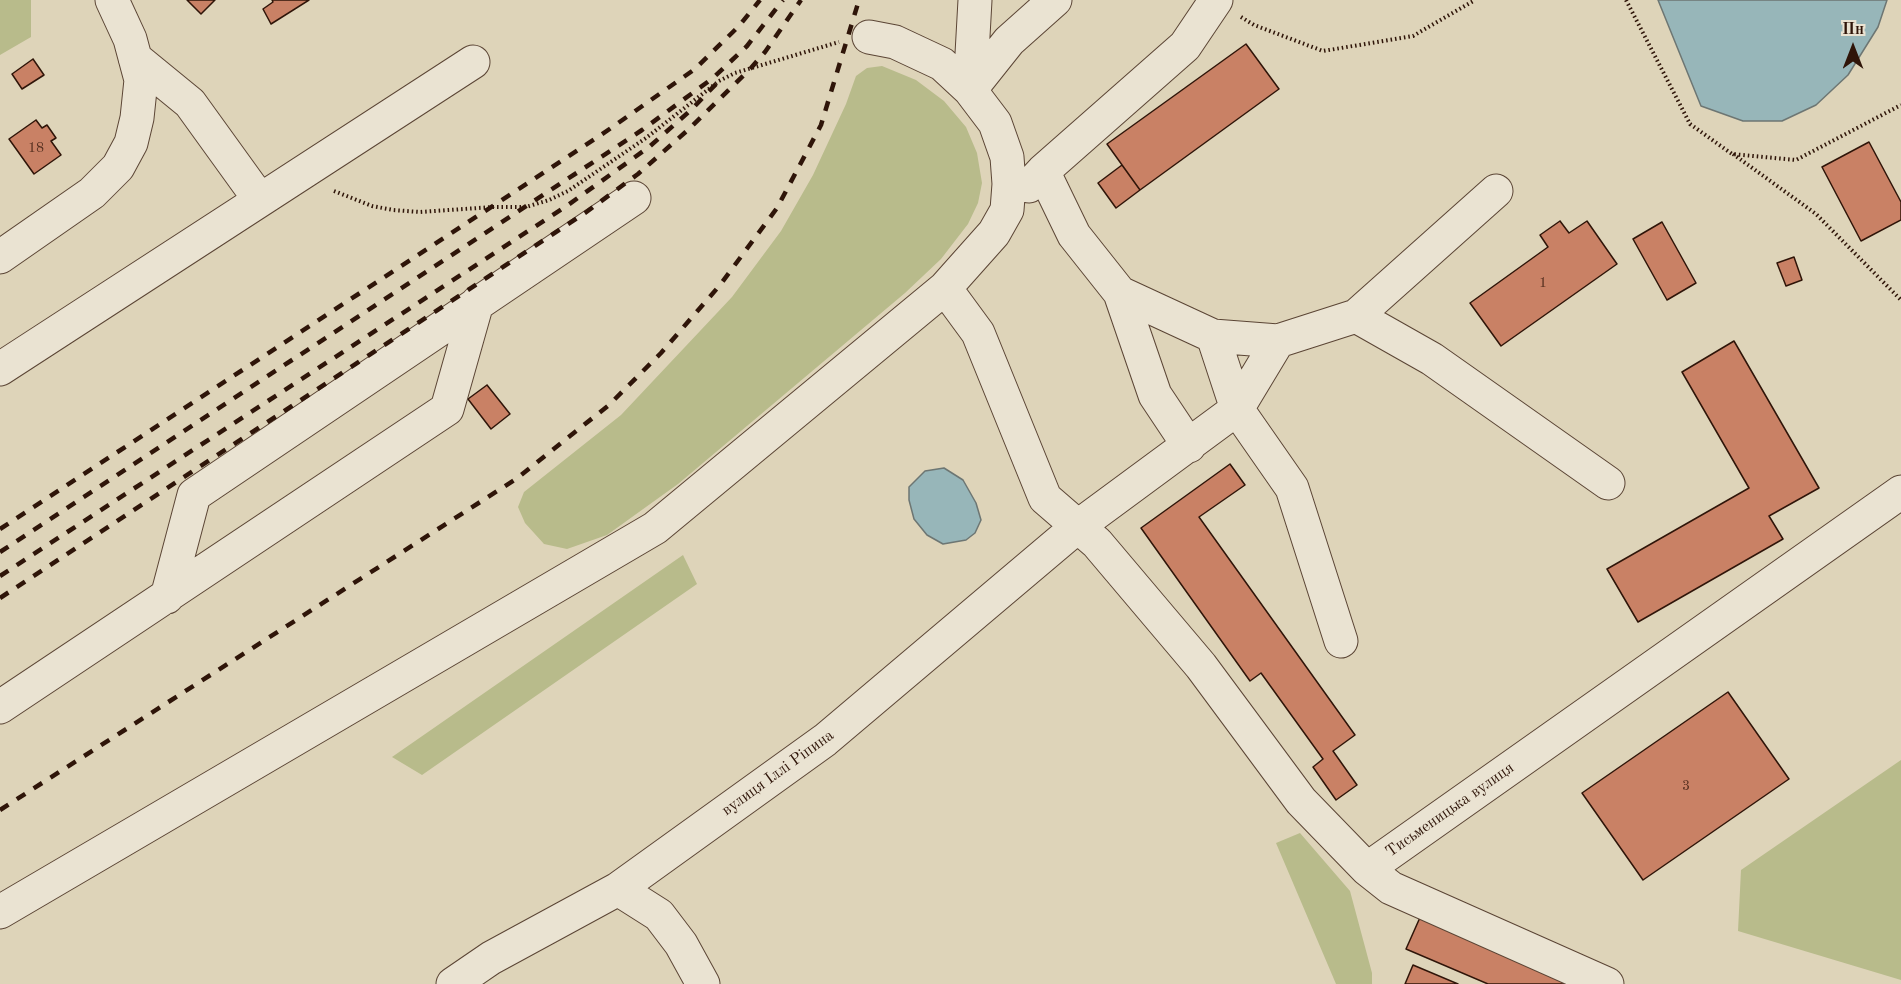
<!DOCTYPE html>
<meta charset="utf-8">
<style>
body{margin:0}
#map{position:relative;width:1901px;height:984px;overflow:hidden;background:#ded4b9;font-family:"Old Standard TT",serif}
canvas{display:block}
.north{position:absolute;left:1823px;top:18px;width:60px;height:60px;-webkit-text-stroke:4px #eae3d2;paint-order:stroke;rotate:0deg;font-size:16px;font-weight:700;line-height:24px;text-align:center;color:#2f1509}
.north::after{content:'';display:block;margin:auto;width:21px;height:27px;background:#2f1509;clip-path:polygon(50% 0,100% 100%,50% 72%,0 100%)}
</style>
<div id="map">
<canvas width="1901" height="984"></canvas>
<div class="north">Пн</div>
</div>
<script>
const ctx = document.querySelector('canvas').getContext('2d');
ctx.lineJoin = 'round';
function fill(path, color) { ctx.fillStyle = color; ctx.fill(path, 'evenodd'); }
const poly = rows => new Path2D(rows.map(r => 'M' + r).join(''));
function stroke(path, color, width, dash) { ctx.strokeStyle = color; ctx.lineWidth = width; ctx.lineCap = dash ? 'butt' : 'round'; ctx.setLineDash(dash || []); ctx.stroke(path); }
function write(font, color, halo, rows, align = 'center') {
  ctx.font = font + ' "Old Standard TT",serif'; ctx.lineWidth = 6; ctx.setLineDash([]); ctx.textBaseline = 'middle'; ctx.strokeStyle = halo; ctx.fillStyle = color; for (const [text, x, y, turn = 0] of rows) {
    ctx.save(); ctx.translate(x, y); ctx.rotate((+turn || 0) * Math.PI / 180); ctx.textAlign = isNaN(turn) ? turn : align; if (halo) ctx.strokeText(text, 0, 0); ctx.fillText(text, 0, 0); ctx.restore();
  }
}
fill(poly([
 [0,0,31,0,31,37,0,55],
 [882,66,916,80,944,101,966,127,977,153,982,183,978,203,968,224,941,259,905,293,678,484,607,535,567,549,544,544,525,523,518,507,524,492,621,415,732,297,781,231,813,175,846,104,856,76,867,68],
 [683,555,697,584,422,775,392,757],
 [1901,760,1901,980,1738,931,1741,870],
 [1300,833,1350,891,1372,973,1372,984,1336,984,1276,843]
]), '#b8bb8b');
const water = poly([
 [1658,0,1887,0,1878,27,1848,75,1816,105,1782,121,1743,121,1701,106,1658,0],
 [944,468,963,480,976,503,981,520,975,533,966,540,943,544,927,535,914,519,909,500,909,487,925,471,944,468]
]);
fill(water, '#97b6b9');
stroke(water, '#6d7673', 1.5);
const building = poly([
 [187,0,215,0,201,14,187,0],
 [272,0,309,0,271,24,263,9,273,2,272,0],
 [1246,44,1279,89,1140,190,1107,144,1246,44],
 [33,59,44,75,22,89,12,74,33,59],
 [36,120,42,128,47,125,56,138,51,141,61,155,34,174,9,139,36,120],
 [1869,142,1901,202,1901,220,1861,241,1822,167,1869,142],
 [1122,165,1140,190,1116,208,1098,183,1122,165],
 [1560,221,1569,233,1587,221,1617,264,1501,346,1470,303,1548,247,1540,235,1560,221],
 [1662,222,1696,283,1667,300,1633,239,1662,222],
 [1794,257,1802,280,1786,286,1777,263,1794,257],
 [1734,341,1819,488,1769,516,1783,539,1638,622,1607,569,1749,488,1682,372,1734,341],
 [487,385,510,414,491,429,468,399,487,385],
 [1230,464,1245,485,1199,517,1355,735,1333,751,1357,785,1336,800,1313,767,1323,759,1261,673,1250,681,1141,528,1230,464],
 [1728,692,1789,779,1643,880,1582,793,1728,692],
 [1422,913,1588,984,1488,984,1406,949,1422,913],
 [1413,965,1458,984,1405,984,1413,965]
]);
fill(building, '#c98165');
stroke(building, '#2f1509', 1.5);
const minor = poly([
 [135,58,190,103,260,200],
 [970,90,1009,41,1055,0],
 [970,90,975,0],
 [1043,171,1074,235,1120,293,1213,336,1278,341],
 [1029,186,1043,171,1185,46,1216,0],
 [0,257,92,193,118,167,131,143,137,118,141,80,130,39,112,0],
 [945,288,978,333,1045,498,1097,543,1201,666,1301,801,1367,869,1391,888,1607,984],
 [1120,293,1155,395,1189,446],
 [1356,316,1432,359,1608,483],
 [1213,336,1237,409,1292,488,1341,641],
 [0,369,473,62],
 [167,597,194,495,634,198],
 [0,707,447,409,477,303],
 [1367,869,1901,492],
 [618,889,659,915,681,944,703,984],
 [0,912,655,528,945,288,994,233,1007,210,1009,184,1007,157,995,123,970,90,942,64,895,42,869,37],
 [453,984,491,958,618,889,825,740,1077,527,1237,409,1278,341,1356,316,1496,191]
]);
stroke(minor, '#5b4535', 35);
stroke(poly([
 [1626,0,1690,124,1732,154,1796,160,1901,105],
 [1241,17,1254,25,1323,51,1413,36,1475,0],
 [1733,154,1816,214,1901,300],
 [334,191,372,206,393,210,420,212,493,207,526,207,549,200,568,191,646,138,719,81,735,73,839,42]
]), '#2f1509', 4, [1.5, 3]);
stroke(minor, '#eae3d2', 33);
stroke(poly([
 [0,529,601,135,695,69,739,26,760,0],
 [0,552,642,130,713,78,747,46,783,0],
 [0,576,568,205,649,147,691,110,716,84],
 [0,598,585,213,638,174,689,129,751,68,765,52,801,0],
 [0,810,516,479,609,405,661,353,720,285,777,208,821,125,859,0]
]), '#2f1509', 4.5, [10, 10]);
write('14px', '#563020', null, [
 ["18",36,148],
 ["1",1543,283],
 ["3",1686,786]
]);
write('16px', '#2f1509', '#eae3d2', [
 ["вулиця Іллі Ріпина",778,773,-36],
 ["Тисьменицька вулиця",1450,810,-35]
]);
</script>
